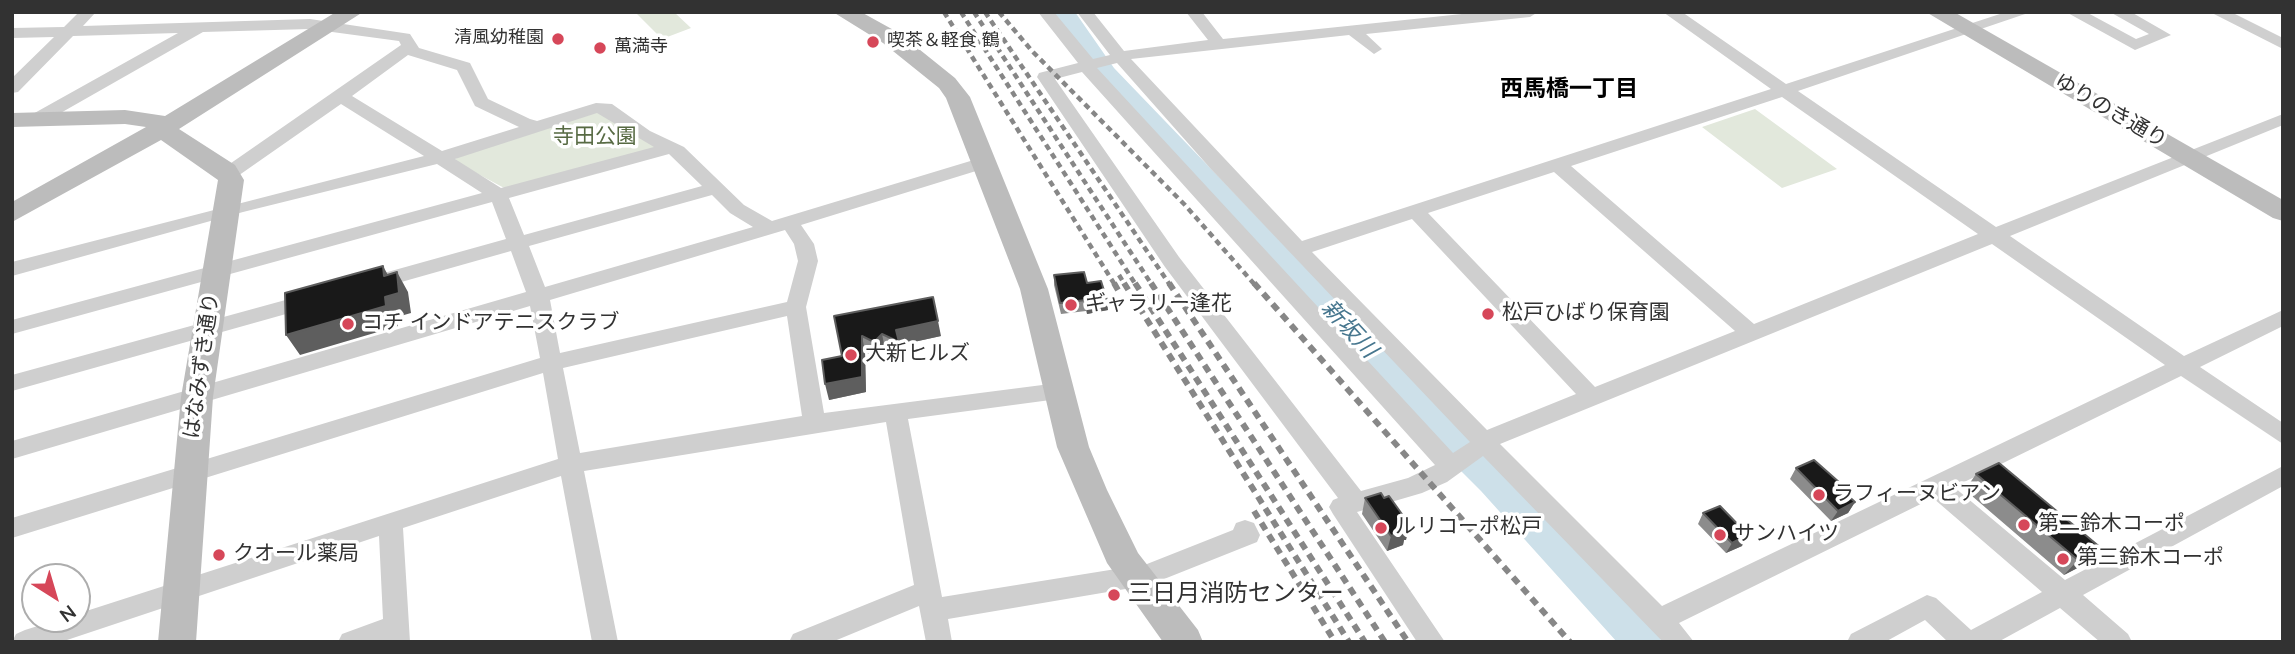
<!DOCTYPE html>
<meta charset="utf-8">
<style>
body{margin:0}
#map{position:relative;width:2295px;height:654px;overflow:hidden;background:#fff;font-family:"Nunito Sans",sans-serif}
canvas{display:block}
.frame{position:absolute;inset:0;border:14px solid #323232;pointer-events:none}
.north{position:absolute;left:21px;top:563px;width:70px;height:70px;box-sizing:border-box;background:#fff;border:2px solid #adadad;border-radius:50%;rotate:143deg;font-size:19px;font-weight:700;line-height:28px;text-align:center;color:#323232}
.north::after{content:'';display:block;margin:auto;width:24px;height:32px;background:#d64759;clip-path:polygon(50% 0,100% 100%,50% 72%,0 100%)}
</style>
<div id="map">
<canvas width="2295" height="654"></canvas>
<div class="frame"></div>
<div class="north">N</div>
</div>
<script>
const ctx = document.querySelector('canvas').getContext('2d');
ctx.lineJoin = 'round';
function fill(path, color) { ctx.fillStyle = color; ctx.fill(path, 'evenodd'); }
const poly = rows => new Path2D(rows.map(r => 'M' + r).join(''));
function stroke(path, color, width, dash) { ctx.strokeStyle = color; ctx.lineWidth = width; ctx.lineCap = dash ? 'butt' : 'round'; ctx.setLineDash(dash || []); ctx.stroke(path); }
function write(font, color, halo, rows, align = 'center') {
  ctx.font = font + ' "Nunito Sans","Noto Sans JP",sans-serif'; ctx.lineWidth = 7; ctx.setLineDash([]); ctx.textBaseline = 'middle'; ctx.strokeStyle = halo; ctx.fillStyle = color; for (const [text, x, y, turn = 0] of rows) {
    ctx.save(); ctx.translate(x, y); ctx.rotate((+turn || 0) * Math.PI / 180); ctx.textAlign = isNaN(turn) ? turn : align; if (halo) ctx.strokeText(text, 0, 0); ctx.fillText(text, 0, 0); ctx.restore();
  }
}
fill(poly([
 [635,12,674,12,691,28,662,39],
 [1755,109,1837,169,1782,188,1702,127],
 [595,111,656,145,654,148,506,189,454,161,459,155]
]), '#e2e8dc');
fill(poly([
 [1051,12,1075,12,1114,68,1467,435,1507,471,1656,630,1662,642,1617,642,1481,491,1443,453,1096,78,1051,12]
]), '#cde0e9');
fill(poly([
 [79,12,96,12,83,26,310,19,410,34,419,48,470,63,488,99,530,119,537,121,596,103,612,104,650,131,684,147,744,205,772,221,977,159,989,159,992,163,989,167,801,225,814,244,818,261,806,307,824,413,1058,383,1066,385,1069,391,1066,397,1058,399,908,419,942,597,1147,564,1233,530,1236,523,1245,520,1254,523,1260,535,1257,542,1149,585,948,619,952,642,926,642,919,606,832,642,789,642,793,634,914,585,886,422,584,471,618,642,592,642,561,476,403,528,410,642,338,642,342,634,383,619,379,536,61,642,12,642,16,634,25,630,60,619,77,619,77,614,558,459,543,373,12,538,12,518,540,358,530,306,12,459,12,441,526,292,511,251,373,290,363,283,366,278,506,239,492,202,12,334,12,320,482,193,437,164,243,212,12,276,12,262,424,156,341,104,235,178,221,178,219,174,221,170,401,45,399,41,310,29,203,32,43,123,31,123,28,119,31,115,178,33,73,36,18,92,12,93,12,78,54,37,12,38,12,28,64,27,79,12],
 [408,55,457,70,475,106,519,127,442,151,352,96,408,55],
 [597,113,654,147,501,188,455,159,597,113],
 [669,154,702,186,524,235,509,198,669,154],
 [712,195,730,213,753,227,545,287,529,246,712,195],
 [785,230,794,244,798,261,787,302,560,353,550,300,785,230],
 [787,316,802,416,580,453,563,368,787,316],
 [1038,12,1054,12,1093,59,1110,55,1077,12,1093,12,1124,51,1208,40,1186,12,1202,12,1223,39,1481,12,1538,12,1530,17,1366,34,1382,49,1374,54,1349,35,1131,59,1302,241,1771,89,1663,12,1682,12,1786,84,2006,12,2031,12,1798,91,1996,227,2283,114,2283,125,2010,236,2184,356,2283,310,2283,326,2200,367,2283,423,2283,444,2181,376,1954,487,2065,580,2283,466,2283,486,2083,595,2128,634,2132,642,2100,642,2060,608,1998,642,1948,642,1925,620,1885,642,1847,642,1851,634,1927,595,1936,598,1971,630,2042,592,1933,498,1679,623,1694,642,1663,642,1483,456,1447,482,1422,493,1357,512,1445,642,1417,642,1333,514,1329,507,1333,500,1338,498,1165,267,1037,77,1039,73,1078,63,1038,12],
 [1117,63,1210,168,1470,442,1453,453,1097,68,1117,63],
 [1082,72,1435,465,1408,478,1361,491,1179,257,1055,79,1082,72],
 [1782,97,1978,234,1754,324,1571,166,1782,97],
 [1554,172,1735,331,1595,387,1428,213,1554,172],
 [1412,219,1576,394,1487,430,1312,252,1412,219],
 [1992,244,2165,365,1662,606,1500,444,1992,244],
 [2066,12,2086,12,2136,39,2149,34,2110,12,2131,12,2171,35,2135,50,2066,12],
 [2210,12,2231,12,2283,38,2283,49,2210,12],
 [311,293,321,300,318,305,12,391,12,375,311,293]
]), '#cfcfcf');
fill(poly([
 [336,12,363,12,179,129,235,165,244,180,213,397,196,642,158,642,181,397,218,180,161,140,12,222,12,202,146,127,125,124,12,127,12,113,125,110,165,116,336,12],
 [833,12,861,12,899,33,955,78,970,97,1048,289,1089,447,1107,490,1138,553,1198,630,1203,642,1163,642,1107,563,1057,447,1020,289,946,98,939,88,883,43,833,12],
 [1926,12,1954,12,2283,200,2283,221,2273,218,1926,12]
]), '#bcbcbc');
stroke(poly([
 [944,12,1115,285],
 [961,12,1136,285],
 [974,12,1152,285],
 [985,12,1170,285],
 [999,12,1032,51,1185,205,1255,285],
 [1119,275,1125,285]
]), '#878787', 4.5, [6, 4.5]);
stroke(poly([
 [1114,283,1118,290],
 [1124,283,1349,642],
 [1135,283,1365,642],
 [1151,283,1385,642],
 [1169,283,1408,642],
 [1254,283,1570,642],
 [1254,511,1335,642]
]), '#878787', 6, [8, 6]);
fill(poly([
 [1054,275,1087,283,1108,310,1087,314,1086,311,1061,314,1054,285],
 [834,316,941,336,900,345,902,358,885,349,877,358,865,352,866,392,829,400,842,356],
 [1796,468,1838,487,1855,502,1848,513,1831,521,1790,479],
 [1976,474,2087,563,2064,575,1965,490],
 [1365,498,1384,498,1409,524,1406,540,1404,540,1403,545,1387,551,1362,514],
 [1703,513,1742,546,1726,553,1698,524]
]), '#8c8c8c');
fill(poly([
 [383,266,394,286,397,272,408,292,411,313,397,317,398,326,300,355,286,335,384,276],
 [1107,300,1108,310,1087,314,1087,303],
 [938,321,941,336,900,345,902,358,896,330],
 [882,334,885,349,877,358,874,342],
 [862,336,865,352,866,392,829,400,825,384],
 [1855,502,1848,513,1831,521,1838,511],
 [1409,524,1406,540,1404,540,1403,545,1387,551,1391,536],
 [1748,535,1742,546,1726,553,1732,543],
 [2101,548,2087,563,2064,575,2078,560]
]), '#5e5e5e');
const building = poly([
 [383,266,384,276,397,272,399,293,385,297,386,306,286,335,285,293,383,266],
 [1084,272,1087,283,1101,281,1107,300,1087,303,1086,300,1060,303,1054,275,1084,272],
 [933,297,938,321,896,330,899,342,882,334,874,342,862,336,862,377,825,384,822,360,842,356,834,316,933,297],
 [1814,460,1840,483,1836,485,1855,502,1838,511,1796,468,1814,460],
 [1999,463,2101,548,2078,560,1976,474,1999,463],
 [1381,493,1384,498,1389,496,1409,524,1405,526,1407,530,1391,536,1365,498,1381,493],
 [1720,506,1748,535,1732,543,1703,513,1720,506]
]);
fill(building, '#191919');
stroke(building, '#5e5e5e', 2);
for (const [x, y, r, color] of [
 [558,39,7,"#d64759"],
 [873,42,7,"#d64759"],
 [600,48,7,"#d64759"],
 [1071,305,7,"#d64759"],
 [1488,314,7,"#d64759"],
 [348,324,7,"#d64759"],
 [851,355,7,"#d64759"],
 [1819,495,7,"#d64759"],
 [2024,525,7,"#d64759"],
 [1381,528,7,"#d64759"],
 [1720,535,7,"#d64759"],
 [219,555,7,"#d64759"],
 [2063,559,7,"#d64759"],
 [1114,595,7,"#d64759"]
]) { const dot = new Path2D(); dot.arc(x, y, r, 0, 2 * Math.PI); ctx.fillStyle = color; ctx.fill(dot); stroke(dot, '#fff', 2.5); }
write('18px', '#323232', '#fff', [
 ["清風幼稚園",544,39,"right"],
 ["喫茶＆軽食 鶴",887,42],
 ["萬満寺",614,48]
], 'left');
write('21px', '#323232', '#fff', [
 ["ゆりのき通り",2110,112,30],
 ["はなみずき通り",203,366,-82]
]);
write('21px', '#576a43', '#fff', [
 ["寺田公園",595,138]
]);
write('21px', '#323232', '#fff', [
 ["ギャラリー逢花",1085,305],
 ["松戸ひばり保育園",1502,314],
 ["コチ インドアテニスクラブ",362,324],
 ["大新ヒルズ",865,355],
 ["ラフィーヌビアン",1833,495],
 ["第二鈴木コーポ",2038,525],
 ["ルリコーポ松戸",1395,528],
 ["サンハイツ",1734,535],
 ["クオール薬局",233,555],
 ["第三鈴木コーポ",2077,559]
], 'left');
write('bold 23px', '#000', '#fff', [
 ["西馬橋一丁目",1569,90]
]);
write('italic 23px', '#46768e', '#fff', [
 ["新坂川",1348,330,47]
]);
write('24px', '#323232', '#fff', [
 ["三日月消防センター",1128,595]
], 'left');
</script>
